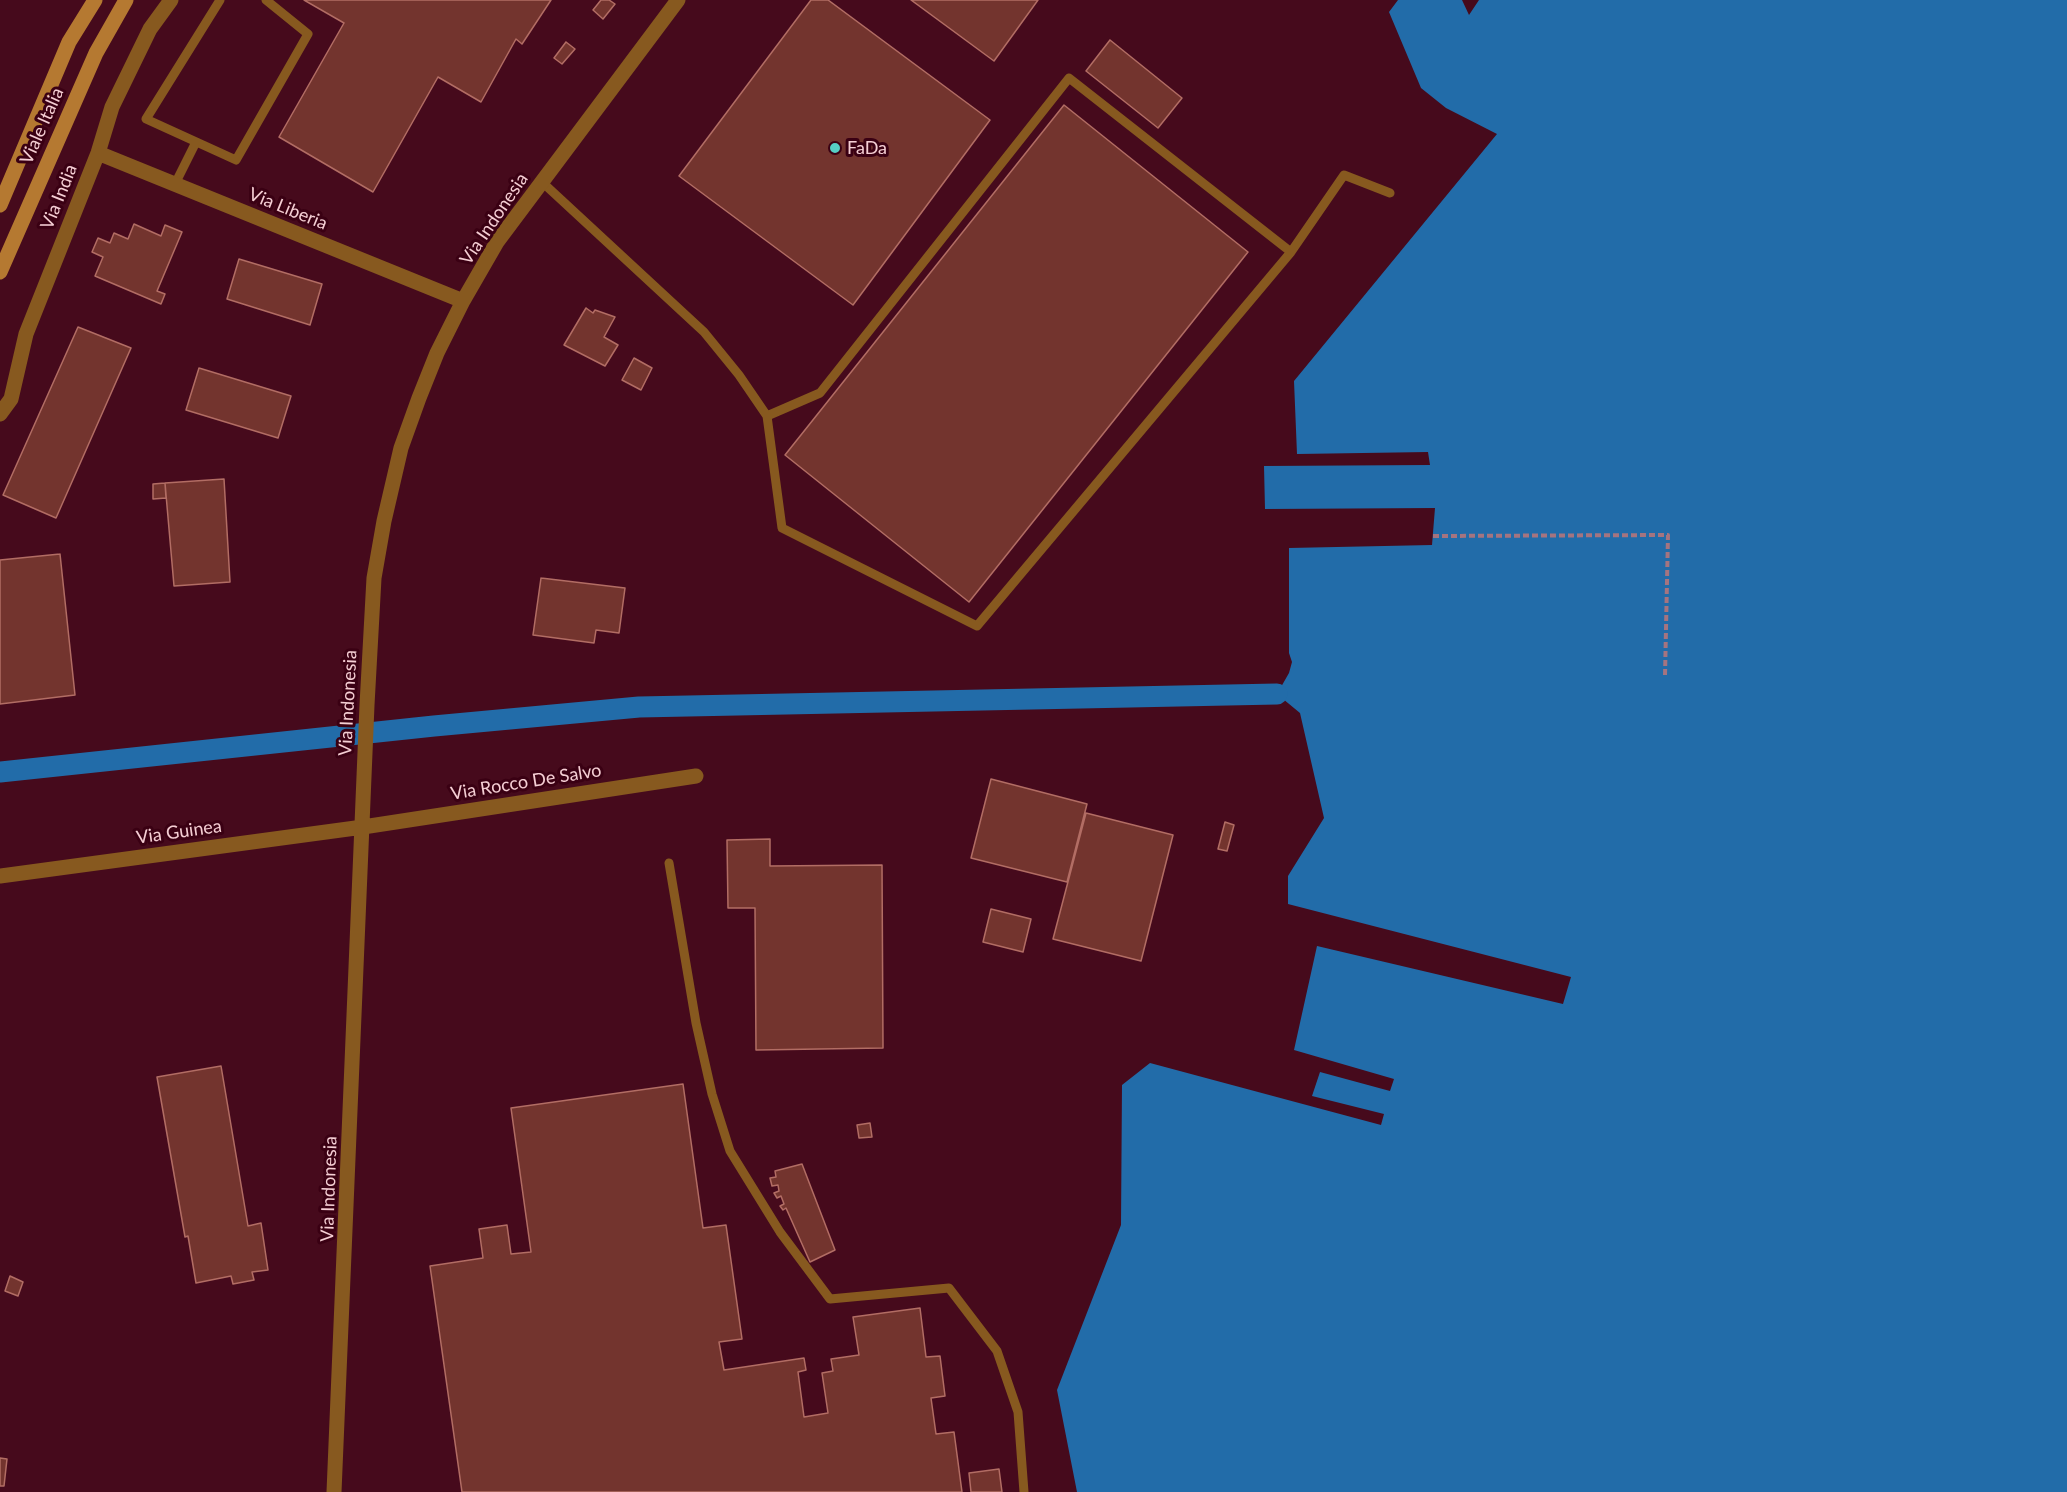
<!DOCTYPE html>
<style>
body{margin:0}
canvas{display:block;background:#460a1c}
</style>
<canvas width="2067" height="1492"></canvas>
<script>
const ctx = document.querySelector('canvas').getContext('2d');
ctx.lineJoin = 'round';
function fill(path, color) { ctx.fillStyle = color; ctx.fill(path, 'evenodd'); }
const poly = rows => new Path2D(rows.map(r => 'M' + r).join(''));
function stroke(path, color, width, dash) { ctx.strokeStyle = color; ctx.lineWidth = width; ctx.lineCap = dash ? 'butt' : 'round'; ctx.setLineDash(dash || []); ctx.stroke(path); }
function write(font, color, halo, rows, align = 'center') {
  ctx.font = font + ' Lato,sans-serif'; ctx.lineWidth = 6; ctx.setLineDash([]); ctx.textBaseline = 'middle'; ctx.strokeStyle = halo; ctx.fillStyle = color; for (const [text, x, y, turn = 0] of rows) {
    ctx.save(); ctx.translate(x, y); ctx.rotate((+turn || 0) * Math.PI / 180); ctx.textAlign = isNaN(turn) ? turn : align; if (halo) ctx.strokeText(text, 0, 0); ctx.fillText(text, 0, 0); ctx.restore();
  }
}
fill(poly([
 [1398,0,1462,0,1469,15,1479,0,2067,0,2067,1492,1077,1492,1057,1390,1121,1225,1122,1085,1150,1063,1381,1125,1384,1114,1312,1096,1320,1072,1390,1091,1394,1079,1294,1050,1317,946,1563,1004,1571,977,1288,904,1288,876,1324,818,1300,713,1277,694,1289,673,1292,662,1289,653,1289,548,1432,545,1435,508,1265,509,1264,466,1430,465,1428,452,1297,454,1294,381,1497,134,1446,108,1421,88,1389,12]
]), '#226ca9');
stroke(poly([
 [0,772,434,726,639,707,1277,694]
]), '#226ca9', 21);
const building = poly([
 [304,0,551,0,522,44,516,39,481,102,438,77,373,192,279,137,344,23,304,0],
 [601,0,609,0,615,4,603,19,593,10,601,0],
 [811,0,828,0,990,120,853,305,679,176,811,0],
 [911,0,1038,0,994,61,911,0],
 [1110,40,1182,98,1158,128,1086,71,1110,40],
 [566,42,575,49,562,64,554,58,566,42],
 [1064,105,1248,252,969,602,785,455,1064,105],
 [134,224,161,236,165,225,182,232,157,291,165,294,161,304,95,276,103,257,92,252,98,238,110,243,114,233,128,239,134,224],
 [239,259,322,284,310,325,227,299,239,259],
 [586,308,593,313,595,310,615,317,604,337,618,345,605,366,564,345,586,308],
 [78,327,131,348,56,518,3,495,78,327],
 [634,358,652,368,641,390,622,380,634,358],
 [199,368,291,396,278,438,186,410,199,368],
 [224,479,230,582,174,586,165,483,224,479],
 [165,483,166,498,153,499,153,484,165,483],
 [60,554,75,695,0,704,0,560,60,554],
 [541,578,625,588,619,633,596,630,594,643,533,635,541,578],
 [991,779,1087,804,1067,882,971,858,991,779],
 [1086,813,1173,835,1141,961,1053,939,1086,813],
 [1225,822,1234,825,1227,851,1218,849,1225,822],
 [770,839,770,866,882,865,883,1048,756,1050,755,908,728,908,727,840,770,839],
 [991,909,1031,919,1023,952,983,942,991,909],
 [221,1066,248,1226,261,1223,268,1270,252,1272,254,1280,233,1284,231,1276,196,1283,188,1236,185,1237,157,1077,221,1066],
 [683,1084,703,1228,726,1225,742,1339,719,1342,724,1370,804,1358,806,1370,798,1372,804,1417,828,1413,822,1373,833,1371,831,1359,859,1355,853,1317,920,1308,926,1357,940,1356,945,1396,931,1398,936,1434,954,1432,962,1492,462,1492,430,1266,483,1258,479,1229,507,1225,511,1254,531,1252,511,1108,683,1084],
 [870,1123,872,1137,859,1138,857,1125,870,1123],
 [802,1164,835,1250,810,1262,786,1208,783,1210,780,1206,784,1204,781,1196,777,1198,774,1193,779,1191,778,1185,772,1186,770,1178,776,1177,775,1171,802,1164],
 [10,1276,23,1282,18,1296,5,1291,10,1276],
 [0,1458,7,1459,4,1486,0,1486,0,1458],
 [999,1469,1002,1492,971,1492,969,1473,999,1469]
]);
fill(building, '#73342e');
stroke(building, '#b26d64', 1.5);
stroke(poly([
 [1433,536,1668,535,1665,676]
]), '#a57480', 4, [6, 3]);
stroke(poly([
 [220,0,146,119,236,160,308,34,266,0],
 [542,182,704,332,739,375,767,416,782,528,977,626,1291,252],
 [175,184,196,142],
 [767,416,820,393,1069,78,1291,252,1344,175,1390,193],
 [669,863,696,1023,712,1094,730,1151,780,1232,830,1299,949,1288,997,1351,1018,1412,1024,1492]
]), '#87591f', 9);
stroke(poly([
 [98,153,463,301],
 [0,414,11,399,26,334,98,153,112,107,150,29,171,0],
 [0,876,363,827,696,776],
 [334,1492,367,705,374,578,384,521,401,448,419,398,437,353,463,301,497,242,678,0]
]), '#87591f', 15);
stroke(poly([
 [0,205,69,42,95,0],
 [0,272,96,53,126,0]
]), '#b57931', 15);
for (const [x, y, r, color] of [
 [835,148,6,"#56cec4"]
]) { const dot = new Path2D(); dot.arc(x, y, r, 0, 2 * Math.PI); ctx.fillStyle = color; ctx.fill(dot); stroke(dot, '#3a0013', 2); }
write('18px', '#f5ced4', '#3a0013', [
 ["Viale Italia",42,126,-66],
 ["Via India",59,197,-68],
 ["Via Liberia",288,209,22],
 ["Via Indonesia",494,219,-56],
 ["Via Indonesia",348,703,-87],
 ["Via Rocco De Salvo",526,782,-9],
 ["Via Guinea",179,832,-8],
 ["Via Indonesia",329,1189,-88]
]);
write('18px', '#f5ced4', '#3a0013', [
 ["FaDa",847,148]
], 'left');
</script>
